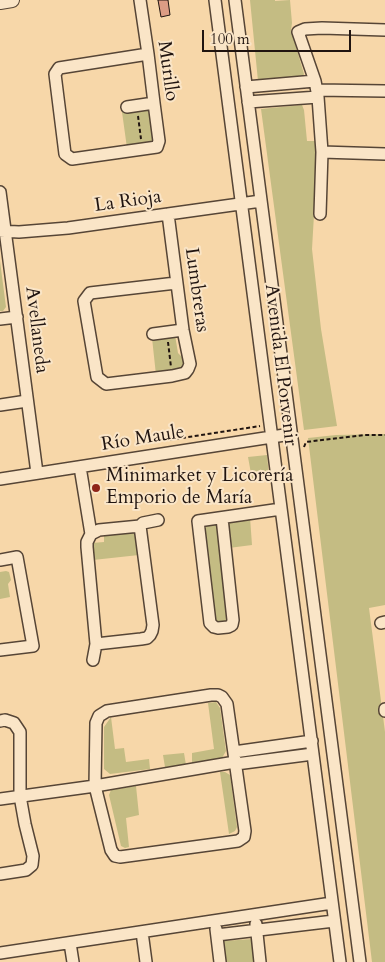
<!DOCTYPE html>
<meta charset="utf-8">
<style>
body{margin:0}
#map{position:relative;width:385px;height:962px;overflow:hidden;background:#f7d7a9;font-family:Cardo,serif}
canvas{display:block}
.scale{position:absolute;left:202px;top:30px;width:149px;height:22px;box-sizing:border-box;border:2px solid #201410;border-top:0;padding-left:6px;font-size:15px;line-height:18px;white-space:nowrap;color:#201410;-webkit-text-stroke:4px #fae5c7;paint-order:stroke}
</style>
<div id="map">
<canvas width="385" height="962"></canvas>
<div class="scale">100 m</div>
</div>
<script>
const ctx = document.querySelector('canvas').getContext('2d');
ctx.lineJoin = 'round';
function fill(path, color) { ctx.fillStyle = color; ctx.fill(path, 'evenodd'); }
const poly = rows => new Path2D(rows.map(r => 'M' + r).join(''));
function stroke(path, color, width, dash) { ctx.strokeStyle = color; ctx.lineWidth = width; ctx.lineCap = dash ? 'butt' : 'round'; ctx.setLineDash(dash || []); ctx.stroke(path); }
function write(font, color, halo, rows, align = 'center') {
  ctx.font = font + ' Cardo,serif'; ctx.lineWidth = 4; ctx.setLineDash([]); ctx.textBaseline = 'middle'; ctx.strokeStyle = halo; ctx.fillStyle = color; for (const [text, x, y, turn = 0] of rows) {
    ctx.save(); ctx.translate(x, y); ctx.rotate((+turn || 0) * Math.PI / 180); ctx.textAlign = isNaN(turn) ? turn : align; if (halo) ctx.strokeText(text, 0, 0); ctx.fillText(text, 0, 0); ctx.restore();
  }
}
fill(poly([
 [250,0,275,0,275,1,290,0,292,23,291,30,304,74,303,77,258,81],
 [302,105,304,110,307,141,316,141,317,163,312,249,321,329,337,426,304,430,261,109],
 [150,109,151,127,155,131,155,139,150,145,127,148,122,112],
 [0,261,6,307,3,311,0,311],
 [175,335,178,353,184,359,185,365,180,372,156,375,152,338],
 [385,434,385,605,369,608,385,732,385,962,372,962,308,438,336,435],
 [267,455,269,476,252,479,248,457],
 [250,517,252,545,221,549,229,616,227,621,225,623,216,623,201,532,207,522],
 [132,532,138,536,139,555,93,560,92,543,104,542,104,535],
 [6,571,9,572,11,580,8,584,10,597,0,599,0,572],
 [216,702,220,708,226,751,222,758,192,763,192,753,214,749,208,703],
 [111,717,115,749,124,748,126,762,149,759,150,769,110,774,104,769,104,727],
 [184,753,186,765,165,767,163,755],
 [220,772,225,772,230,775,237,827,235,831,229,834],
 [136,786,139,815,126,818,129,847,125,848,121,846,109,795,111,790],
 [252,939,254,962,226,962,224,941]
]), '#c4bc83');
const building = poly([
 [158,0,168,0,170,15,161,17,158,0]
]);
fill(building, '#dc9c84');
stroke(building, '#201410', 1);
const minor = poly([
 [140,0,148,54,154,103,159,141,157,147,72,159,65,154,55,74,59,68,148,54],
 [215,0,340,962],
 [235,0,360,962],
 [246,87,315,81],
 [317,90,385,91],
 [248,102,318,97],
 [127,107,154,103],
 [322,152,385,154],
 [0,192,37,473],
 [168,214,183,330,190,364,188,369,185,373,172,376,106,384,97,377,84,301,90,293,176,283],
 [320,214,322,152,318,97,315,81,298,32,305,29,322,28,385,30],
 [0,231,19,232,68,228,261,201],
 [0,319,17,317],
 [153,334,183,330],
 [0,405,27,401],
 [80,467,91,534],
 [0,479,291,434],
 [222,518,233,620,232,625,228,627,218,628,214,627,210,623,198,521,281,509],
 [91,534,87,542,87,547,96,644,93,660],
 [91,534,99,530,140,526,143,523,158,520],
 [0,560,17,557,33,646,0,650],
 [381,623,385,622],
 [96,644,141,639,147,638,150,635,152,631,153,625,140,526],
 [211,695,218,695,222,697,227,704,245,831,244,837,238,841,120,857,115,856,111,850,95,786,96,723,99,716,107,711,211,695],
 [385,709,385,711],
 [0,721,5,720,14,723,20,732,20,796,25,824,33,856,32,865,26,870,0,874],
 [234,752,312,741],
 [236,764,313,754],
 [0,799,95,786,235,762],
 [256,924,260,962],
 [216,929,220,962],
 [142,932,146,962],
 [217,935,334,921],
 [70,943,73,962],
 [0,953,332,903]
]);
const tertiary = poly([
 [0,2,12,0]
]);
stroke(minor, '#564536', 14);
stroke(tertiary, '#564536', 16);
stroke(poly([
 [138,116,141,139],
 [168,342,171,367],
 [169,440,260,426],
 [304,447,306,442,364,435,385,435]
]), '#201410', 2, [4, 2.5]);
stroke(minor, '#fae5c7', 11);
stroke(tertiary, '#fae5c7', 14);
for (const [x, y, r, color] of [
 [96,488,5,"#8f2418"]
]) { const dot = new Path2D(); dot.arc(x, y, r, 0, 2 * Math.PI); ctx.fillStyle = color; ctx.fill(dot); stroke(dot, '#fae5c7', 2); }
write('19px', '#201410', '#fae5c7', [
 ["Murillo",167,71,82],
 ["La Rioja",128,202,-8],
 ["Lumbreras",196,290,82],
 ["Avellaneda",36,330,83],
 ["Avenida El Porvenir",280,365,83],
 ["Río Maule",143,439,-9]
]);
write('19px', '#201410', '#fae5c7', [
 ["Minimarket y Licorería",106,477],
 ["Emporio de María",106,499]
], 'left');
</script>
